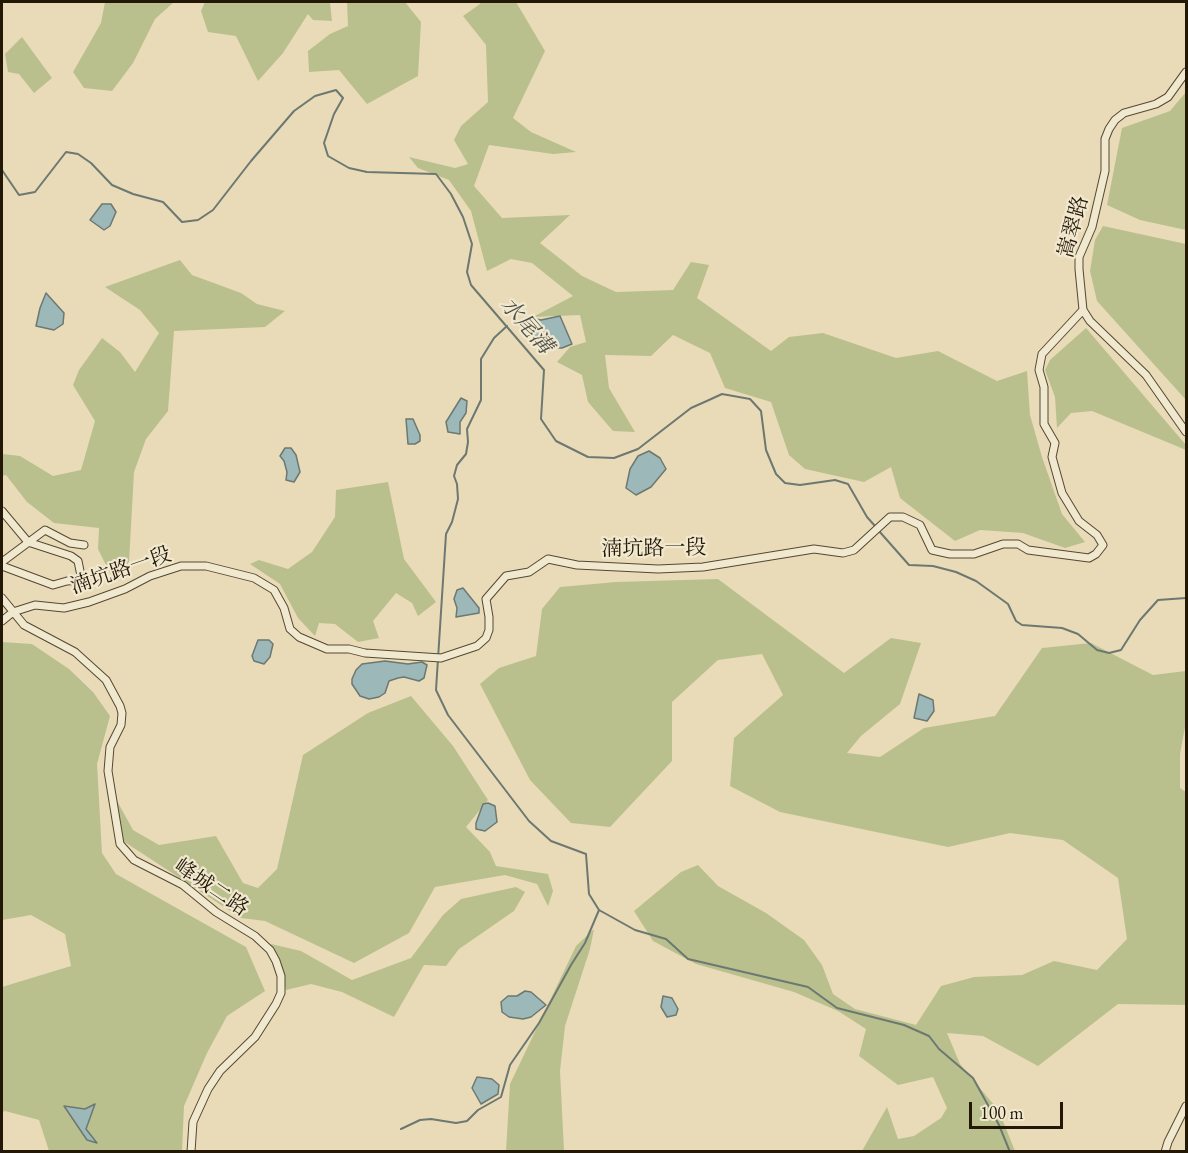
<!DOCTYPE html>
<meta charset="utf-8">
<style>
body{margin:0}
#map{position:relative;width:1188px;height:1153px;overflow:hidden;background:#e9dbb7;font-family:"EB Garamond",serif}
canvas{display:block}
.frame{position:absolute;inset:0;border:3px solid #231706;pointer-events:none}
.scale{position:absolute;left:969px;top:1102px;width:94px;height:27px;box-sizing:border-box;border:3px solid #231706;border-top:0;padding-left:8px;font-size:18px;line-height:21px;white-space:nowrap;color:#231706;-webkit-text-stroke:4px #f1e8d0;paint-order:stroke}
</style>
<div id="map">
<canvas width="1188" height="1153"></canvas>
<div class="frame"></div>
<div class="scale">100 m</div>
</div>
<script>
const ctx = document.querySelector('canvas').getContext('2d');
ctx.lineJoin = 'round';
function fill(path, color) { ctx.fillStyle = color; ctx.fill(path, 'evenodd'); }
const poly = rows => new Path2D(rows.map(r => 'M' + r).join(''));
function stroke(path, color, width, dash) { ctx.strokeStyle = color; ctx.lineWidth = width; ctx.lineCap = dash ? 'butt' : 'round'; ctx.setLineDash(dash || []); ctx.stroke(path); }
function write(font, color, halo, rows, align = 'center') {
  ctx.font = font + ' "EB Garamond","Noto Serif TC",serif'; ctx.lineWidth = 4.5; ctx.setLineDash([]); ctx.textBaseline = 'middle'; ctx.strokeStyle = halo; ctx.fillStyle = color; for (const [text, x, y, turn = 0] of rows) {
    ctx.save(); ctx.translate(x, y); ctx.rotate((+turn || 0) * Math.PI / 180); ctx.textAlign = isNaN(turn) ? turn : align; if (halo) ctx.strokeText(text, 0, 0); ctx.fillText(text, 0, 0); ctx.restore();
  }
}
fill(poly([
 [105,2,174,2,155,19,133,63,112,91,84,88,73,72,101,23],
 [205,2,330,2,332,21,313,20,308,14,283,53,258,81,236,36,208,32,201,11],
 [347,2,405,2,421,22,418,76,367,104,339,70,309,72,308,51,330,34,348,26],
 [479,2,516,2,545,51,513,118,531,132,576,152,553,154,489,145,474,186,502,218,570,215,540,243,582,276,616,292,673,290,691,262,709,265,697,298,771,351,789,337,823,333,896,358,938,351,997,381,1027,371,1030,415,1042,457,1062,514,1085,542,1065,548,1023,533,980,530,955,541,900,498,891,467,864,482,805,469,789,455,771,402,725,388,710,353,673,335,651,356,605,355,609,388,635,432,613,431,588,402,582,375,557,362,570,347,586,342,580,315,533,317,573,296,532,263,511,259,487,271,471,211,449,180,418,168,409,157,455,168,468,164,454,140,461,126,488,102,486,45,463,16,480,4],
 [22,37,52,78,34,93,19,74,8,72,5,54],
 [1186,92,1186,230,1140,220,1107,205,1122,128,1170,111],
 [1103,226,1186,244,1186,400,1097,301,1090,271,1095,240],
 [180,260,192,275,241,293,257,304,285,311,265,327,174,331,168,411,146,439,134,472,129,562,113,579,98,549,99,528,54,523,27,502,6,475,2,476,2,454,20,456,53,476,81,470,95,421,73,385,79,370,102,338,120,352,135,372,159,333,140,310,105,287],
 [1086,328,1186,445,1186,450,1092,411,1071,413,1057,428,1055,397,1045,370,1050,360],
 [388,482,404,559,436,602,418,616,412,603,396,593,373,621,379,638,358,642,335,624,319,623,315,636,298,618,280,584,250,564,259,560,288,569,312,552,335,517,336,490],
 [718,579,844,673,891,638,921,643,900,704,861,736,847,753,880,757,924,728,995,716,1042,648,1091,643,1153,675,1186,671,1186,722,1180,754,1180,788,1186,792,1186,1005,1118,1004,1038,1066,983,1036,947,1033,960,1064,999,1111,1015,1151,862,1151,887,1107,898,1139,914,1136,941,1118,947,1108,933,1077,898,1085,859,1056,866,1029,838,1011,794,992,696,964,653,941,634,911,681,872,698,865,718,886,766,913,804,940,822,965,833,994,855,1009,916,1025,941,986,974,977,1022,975,1054,961,1097,970,1127,939,1118,878,1063,840,1010,833,948,847,780,812,730,786,734,738,783,695,762,654,718,660,672,702,672,761,610,827,571,823,530,780,480,684,499,668,536,656,542,609,560,587,616,582],
 [2,642,32,644,69,669,93,692,110,716,97,764,102,853,116,874,246,947,265,991,227,1016,207,1053,184,1106,182,1151,49,1151,39,1120,5,1111,2,1112,2,987,71,966,65,934,31,915,2,920],
 [411,696,453,746,488,800,466,827,490,852,496,866,548,874,553,891,548,906,537,884,505,875,435,887,409,933,354,963,265,921,241,918,120,839,116,799,133,830,159,845,216,836,243,883,258,888,277,869,303,755,368,713],
 [516,887,525,892,514,911,459,949,446,966,424,965,394,1017,342,992,311,984,286,990,271,944,301,951,352,980,411,958,443,915,461,899],
 [594,929,590,949,565,1026,560,1071,564,1151,506,1151,510,1084,576,946]
]), '#b9c08d');
const water = poly([
 [102,204,111,204,116,212,110,226,104,230,90,220,102,204],
 [46,293,64,313,63,324,54,330,36,326,40,308,46,293],
 [560,316,572,344,562,348,550,348,548,337,529,335,526,330,527,317,541,320,560,316],
 [461,398,467,401,466,413,460,422,460,434,448,432,446,422,461,398],
 [406,419,413,419,420,435,420,441,415,444,408,444,406,419],
 [285,448,291,448,296,455,300,472,294,482,286,480,287,472,284,461,280,456,285,448],
 [649,451,660,458,666,469,651,487,636,495,626,488,630,469,638,456,649,451],
 [463,588,479,608,479,613,456,617,457,608,454,599,457,590,463,588],
 [258,640,269,640,273,644,270,657,264,664,254,661,252,656,258,640],
 [385,661,408,664,422,662,427,665,424,678,419,681,404,677,398,678,389,681,385,693,379,697,369,699,360,696,352,684,352,679,356,670,362,664,385,661],
 [919,694,933,700,934,711,927,721,914,718,919,694],
 [488,803,495,806,497,822,485,831,476,829,476,823,483,804,488,803],
 [525,991,531,992,546,1005,531,1017,523,1019,509,1017,502,1012,501,1002,508,996,517,996,525,991],
 [663,996,672,998,678,1009,676,1015,667,1017,661,1007,663,996],
 [477,1077,492,1079,499,1085,498,1094,481,1104,472,1088,477,1077],
 [95,1104,86,1129,97,1143,87,1140,64,1106,85,1109,95,1104]
]);
fill(water, '#9cb8b9');
stroke(water, '#6c7871', 1.5);
stroke(poly([
 [2,170,19,195,35,192,66,152,78,154,91,163,112,185,133,194,163,202,182,222,198,220,213,210,251,161,294,111,315,96,336,90,343,98,334,114,324,143,328,156,349,168,367,172,436,174,451,194,463,217,472,244,467,272,471,285,544,370,541,419,556,441,588,457,614,458,638,449,691,408,709,400,722,394,750,399,761,411,766,450,776,474,785,483,800,485,835,480,848,484,867,517,875,526],
 [507,326,494,338,481,359,481,400,467,429,468,442,466,454,457,465,454,476,457,484,458,499,452,522,446,534,436,690,448,715,529,821,551,841,586,854,589,894,599,910,635,930,666,939,688,959,808,987,837,1008,904,1025,929,1036,939,1049,973,1078,999,1125,1010,1152],
 [879,531,909,565,933,566,956,572,976,581,1008,604,1016,621,1022,625,1062,628,1078,634,1097,650,1109,653,1121,650,1140,620,1158,600,1186,598],
 [401,1129,420,1120,431,1119,456,1123,467,1121,478,1110,501,1097,510,1065,539,1023,571,965,585,943,599,910]
]), '#6c7871', 2);
const minor = poly([
 [1186,72,1168,97,1156,104,1124,113,1115,120,1109,129,1105,139,1105,171,1092,227,1079,257,1079,269,1083,310,1090,321,1146,375,1186,432],
 [2,511,28,542,71,556,78,561,80,571],
 [2,562,45,530,70,543,84,545],
 [2,566,53,585,67,581,82,580],
 [2,598,24,625,75,652,106,680,120,706,122,713,121,725,110,747,108,771,120,844,134,860,183,885,216,912,255,936,270,950,276,961,281,976,281,993,276,1004,255,1037,220,1071,208,1089,193,1122,191,1152],
 [2,621,13,612,35,605,64,608,89,602,125,589,150,576,181,566,206,566,254,578,274,590,284,608,290,629,299,637,327,649,349,649,365,653,441,658,477,646,486,638,489,630,489,617,486,599,506,576,529,572,548,559,577,565,658,569,703,567,814,549,843,553,854,550,890,517,903,517,920,525,932,550,950,554,974,554,1003,544,1018,544,1028,550,1089,558,1096,554,1103,545,1097,535,1079,521,1062,493,1052,457,1055,443,1044,424,1044,387,1039,370,1042,354,1083,310],
 [1165,1152,1168,1142,1186,1106]
]);
stroke(minor, '#544832', 9);
stroke(minor, '#f1e8d0', 7);
write('21px', '#231706', '#f1e8d0', [
 ["嵩翠路",1074,227,-75],
 ["湳坑路一段",654,549,-1],
 ["湳坑路一段",121,571,-19],
 ["峰城二路",211,888,34]
]);
write('italic 22px', '#4d4f45', '#f1e8d0', [
 ["水尾溝",526,326,49]
]);
</script>
